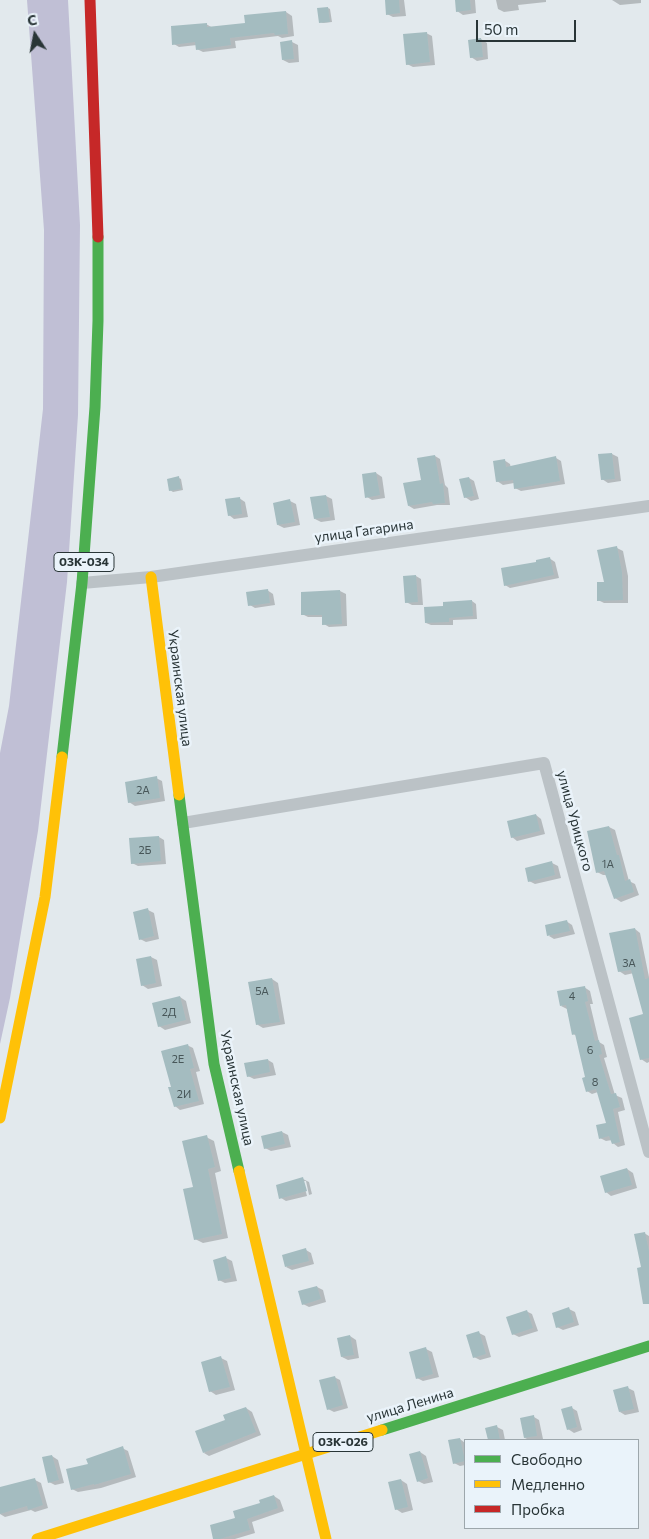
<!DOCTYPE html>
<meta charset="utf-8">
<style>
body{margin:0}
#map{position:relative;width:649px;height:1539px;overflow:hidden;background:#e2e9ed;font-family:Commissioner,sans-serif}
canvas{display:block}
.legend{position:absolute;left:464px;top:1439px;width:175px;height:90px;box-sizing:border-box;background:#eaf3fa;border:1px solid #9da7ac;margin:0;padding:6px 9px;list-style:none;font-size:15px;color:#293537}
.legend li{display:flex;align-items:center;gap:10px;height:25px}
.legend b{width:25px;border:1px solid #9da7ac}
.north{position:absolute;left:10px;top:10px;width:50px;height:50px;-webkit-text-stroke:4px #eaf3fa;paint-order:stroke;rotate:349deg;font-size:14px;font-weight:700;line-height:20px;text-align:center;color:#293537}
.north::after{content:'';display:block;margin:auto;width:18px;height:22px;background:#293537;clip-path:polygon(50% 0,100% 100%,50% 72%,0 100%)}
.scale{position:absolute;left:476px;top:20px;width:100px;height:22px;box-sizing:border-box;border:2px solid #293537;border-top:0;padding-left:6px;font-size:15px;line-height:18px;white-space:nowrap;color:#293537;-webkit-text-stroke:4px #eaf3fa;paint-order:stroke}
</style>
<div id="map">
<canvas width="649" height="1539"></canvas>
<ul class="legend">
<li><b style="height:6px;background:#4caf50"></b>Свободно</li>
<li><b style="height:6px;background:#ffc107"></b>Медленно</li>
<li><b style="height:6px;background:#c62828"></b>Пробка</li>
</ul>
<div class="north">С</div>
<div class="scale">50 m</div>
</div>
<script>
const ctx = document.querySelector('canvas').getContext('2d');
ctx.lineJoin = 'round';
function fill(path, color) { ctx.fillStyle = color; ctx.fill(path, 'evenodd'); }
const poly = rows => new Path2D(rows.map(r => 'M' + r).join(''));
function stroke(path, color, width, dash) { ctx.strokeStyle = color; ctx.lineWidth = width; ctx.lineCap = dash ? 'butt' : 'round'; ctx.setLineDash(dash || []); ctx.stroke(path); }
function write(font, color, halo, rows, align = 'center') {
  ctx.font = font + ' Commissioner,sans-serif'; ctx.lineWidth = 5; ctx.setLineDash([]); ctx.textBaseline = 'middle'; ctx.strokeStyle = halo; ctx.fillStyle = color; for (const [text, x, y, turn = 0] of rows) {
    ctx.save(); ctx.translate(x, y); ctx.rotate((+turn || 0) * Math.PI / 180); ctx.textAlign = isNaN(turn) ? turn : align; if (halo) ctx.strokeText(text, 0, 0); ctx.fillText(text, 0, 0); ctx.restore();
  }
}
fill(poly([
 [27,0,68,0,80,225,78,415,67,582,38,831,10,998,0,1044,0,753,9,706,43,409,44,230]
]), '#c0bfd5');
fill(poly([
 [386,0,404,0,406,16,393,17,387,14],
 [456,0,475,0,476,13,463,15,457,11],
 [496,0,546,0,546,2,518,5,519,10,504,12,498,9],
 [612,0,641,0,641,3,620,5],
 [328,8,330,9,332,22,323,23,320,22],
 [286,12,292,16,294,36,282,38,278,36,235,41,236,48,203,52,197,49,197,45,179,47,174,44,206,24,213,28,246,24],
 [426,33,432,36,435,65,413,67,407,64],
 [481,39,487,43,488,59,477,61,471,57],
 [292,42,298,45,299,62,289,63,283,60],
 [612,454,618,457,621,481,608,483,602,479],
 [435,456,440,459,445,485,448,488,450,505,437,505,414,509,409,506],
 [556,458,561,461,565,484,521,491,515,488,514,483,503,485,497,481,504,460,510,464,511,468],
 [376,473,382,477,385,498,372,500,367,497],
 [179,478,181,479,183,490,173,492,170,490],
 [469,478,474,481,479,499,471,501,465,497],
 [326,496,332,499,335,520,321,522,315,519],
 [239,498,245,502,248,517,234,519,229,515],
 [290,501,296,504,300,525,284,528,278,525],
 [617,548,623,551,628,576,628,603,604,603,598,600],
 [549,558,555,562,559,578,510,588,505,585,538,563],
 [416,576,421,579,423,605,412,605,406,602],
 [267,590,273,594,275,605,255,608,250,605],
 [340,591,346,594,347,626,329,627,324,624,323,617,308,617,302,614],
 [472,601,476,604,477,619,453,620,453,625,431,625,426,623,445,607],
 [156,778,162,781,165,801,135,806,129,802],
 [536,815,541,819,545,834,517,841,512,837],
 [609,827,615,830,629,881,635,884,639,895,621,902,615,898,607,875,603,875,597,872],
 [159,837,164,840,166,864,138,866,132,863],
 [552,863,558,866,561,878,535,884,529,881],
 [148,910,154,913,159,939,146,942,140,939],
 [566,921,572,925,575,934,554,939,549,936],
 [635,929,640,933,649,977,649,998,634,973,625,975,619,971],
 [151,957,157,960,162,986,148,989,142,985],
 [272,979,278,983,285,1024,263,1028,258,1025],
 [584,987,590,991,593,1004,590,1004,599,1042,604,1045,607,1057,604,1058,615,1095,622,1098,625,1110,618,1112,625,1145,618,1147,613,1143,612,1140,606,1141,600,1138,607,1124,598,1092,592,1094,587,1091,587,1078,577,1036,573,1034,567,1009,561,1006],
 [180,997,186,1001,191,1023,165,1030,159,1026],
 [649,1014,649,1062,647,1063,641,1059],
 [187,1045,193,1048,200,1071,196,1072,204,1104,180,1110,175,1106,172,1088],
 [268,1060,273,1063,276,1075,254,1079,248,1076],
 [282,1132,288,1135,291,1147,271,1151,265,1148],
 [206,1137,214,1141,221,1171,215,1173,228,1238,203,1243,195,1239,195,1188],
 [627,1169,633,1173,637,1188,611,1196,606,1192],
 [303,1179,309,1182,312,1194,309,1195,306,1181,303,1181,307,1196,286,1201,281,1198],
 [644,1233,649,1236,649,1257],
 [306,1250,311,1253,314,1264,292,1270,286,1267],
 [226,1258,232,1261,237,1281,225,1283,219,1280],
 [317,1287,323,1290,326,1302,309,1307,303,1304],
 [569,1309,575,1312,579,1325,563,1330,557,1327],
 [526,1311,532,1314,538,1331,519,1337,513,1334],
 [479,1333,485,1336,491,1357,480,1360,474,1357],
 [350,1336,356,1340,359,1358,348,1360,342,1357],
 [426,1349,432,1352,439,1377,423,1381,417,1378],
 [221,1358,227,1361,235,1390,216,1395,210,1391],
 [334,1377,340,1380,348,1408,334,1412,328,1409],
 [628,1388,634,1391,639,1412,625,1415,620,1412],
 [246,1408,252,1412,261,1435,209,1456,204,1453,227,1421],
 [572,1408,577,1411,582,1430,574,1433,568,1429],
 [534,1417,539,1420,543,1439,529,1440,525,1438],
 [497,1427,503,1430,505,1440,489,1440,487,1429],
 [460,1439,465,1443,465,1465,460,1466,454,1463],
 [122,1448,128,1451,136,1477,101,1488,78,1492,72,1489,89,1465],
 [420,1452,426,1456,433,1482,424,1484,418,1481],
 [52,1456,58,1460,64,1483,55,1485,49,1482],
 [35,1480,41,1483,48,1508,35,1512,31,1510,5,1517,0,1514,0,1489],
 [401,1480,407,1484,413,1510,402,1513,396,1509],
 [274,1496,280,1500,284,1511,252,1522,255,1533,235,1539,215,1539]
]), '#0003');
fill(poly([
 [385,0,399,0,400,13,386,15],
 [455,0,470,0,471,10,456,12],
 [328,7,330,22,319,23,317,8],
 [286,11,288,34,275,35,274,33,230,38,231,45,196,50,195,42,172,45,171,26,207,23,207,27,245,23,244,15],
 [427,32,430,62,406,65,403,34],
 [481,38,483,57,470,58,468,40],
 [292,40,294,59,282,60,280,42],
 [612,453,615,479,601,480,598,454],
 [435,455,440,484,443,483,445,503,433,504,432,502,408,506,403,483,421,480,417,458],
 [556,456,560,481,514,489,513,480,496,482,493,461,505,459,506,467],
 [376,472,380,495,365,498,362,474],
 [179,476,181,489,169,491,167,479],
 [469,477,474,496,464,498,459,479],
 [326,495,330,517,314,519,310,497],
 [240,497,242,514,228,516,225,499],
 [290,499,295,522,277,525,273,503],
 [617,546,622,572,623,600,597,601,597,582,604,582,597,550],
 [550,557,554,575,504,586,501,568,536,562,536,560],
 [416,575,418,602,405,603,403,576],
 [268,589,270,603,248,606,246,592],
 [340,590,342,624,322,625,322,615,301,615,301,592],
 [472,600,473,616,449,618,449,622,425,623,424,607,443,606,443,602],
 [157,776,160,798,128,803,125,782],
 [536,814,540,831,511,838,507,821],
 [609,826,617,855,619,855,625,881,630,879,634,892,614,899,604,871,596,873,587,831],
 [159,836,161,861,131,864,129,838],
 [552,861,555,875,528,882,525,868],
 [148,908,154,936,139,940,133,912],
 [567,920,570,931,547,936,545,925],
 [635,928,645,979,649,978,649,1058,640,1060,629,1018,643,1014,631,970,618,972,609,933],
 [151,956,156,983,141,986,136,959],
 [272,978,280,1022,256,1025,248,982],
 [585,986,588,1001,585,1002,595,1041,599,1040,602,1054,599,1055,611,1094,616,1093,620,1107,613,1109,620,1142,612,1144,609,1136,599,1139,596,1125,606,1123,596,1089,586,1092,582,1078,585,1077,575,1034,572,1035,566,1005,560,1006,557,991],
 [180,996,186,1020,158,1027,152,1003],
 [188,1044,194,1068,190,1069,199,1101,174,1107,168,1087,171,1087,161,1051],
 [268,1059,270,1072,247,1077,244,1063],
 [282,1131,285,1144,264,1149,261,1136],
 [207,1135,215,1167,208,1169,222,1234,194,1240,183,1189,193,1187,182,1141],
 [627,1168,632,1185,605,1193,600,1176],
 [303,1177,307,1191,279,1199,276,1185],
 [645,1232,649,1251,649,1304,643,1304,637,1268,641,1267,634,1234],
 [306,1248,309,1261,285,1267,282,1255],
 [226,1256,231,1278,218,1281,213,1260],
 [317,1286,321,1299,302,1305,298,1291],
 [569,1307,574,1322,556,1328,552,1313],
 [527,1310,533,1328,512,1335,506,1317],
 [479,1331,486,1354,473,1358,466,1335],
 [350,1335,354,1355,341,1357,337,1338],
 [426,1347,433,1374,416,1379,409,1352],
 [221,1356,230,1387,209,1392,201,1362],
 [335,1376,343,1405,327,1410,319,1380],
 [628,1386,634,1409,619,1412,613,1390],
 [572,1406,577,1427,567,1430,561,1409],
 [246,1407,256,1432,203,1453,195,1431,225,1420,223,1415],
 [534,1415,537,1436,524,1438,520,1418],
 [497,1425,500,1440,488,1440,485,1428],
 [460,1438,465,1461,453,1464,448,1440],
 [123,1446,131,1474,94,1485,94,1484,71,1490,66,1469,88,1464,86,1459],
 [420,1451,428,1478,417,1482,409,1454],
 [52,1455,59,1480,48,1483,42,1457],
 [35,1478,43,1505,28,1510,27,1506,0,1514,0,1487],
 [401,1479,408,1507,395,1510,388,1482],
 [274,1495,278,1508,247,1519,250,1530,220,1539,213,1539,210,1525,235,1518,233,1511,260,1503,259,1500]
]), '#a4bcc0');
stroke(poly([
 [82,583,151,577,649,506],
 [183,823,544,763,649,1152]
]), '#bbc2c6', 12);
stroke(poly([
 [62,757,82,583,95,407,98,321,98,237],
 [179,795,214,1064,239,1171],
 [382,1430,649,1346]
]), '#4caf50', 11);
stroke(poly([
 [151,577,179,795],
 [0,1118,45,897,62,757],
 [239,1171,326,1539],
 [37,1539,382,1430]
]), '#ffc107', 11);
stroke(poly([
 [90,0,98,237]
]), '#c62828', 11);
write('11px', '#485759', null, [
 ["2А",143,790],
 ["2Б",145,850],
 ["1А",608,864],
 ["3А",629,963],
 ["5А",262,991],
 ["4",572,996],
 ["2Д",169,1012],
 ["6",590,1050],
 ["2Е",178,1059],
 ["8",595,1082],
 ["2И",184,1094]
]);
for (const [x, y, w] of [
 [84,562,60],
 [343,1442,60]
]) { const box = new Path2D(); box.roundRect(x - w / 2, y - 9.5, w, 19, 4); ctx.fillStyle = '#eaf3fa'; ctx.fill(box); stroke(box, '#293537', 1); }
write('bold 12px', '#293537', null, [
 ["03К-034",84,562],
 ["03К-026",343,1442]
]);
write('14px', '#293537', '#eaf3fa', [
 ["улица Гагарина",364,531,-8],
 ["Украинская улица",180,688,83],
 ["улица Урицкого",575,821,75],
 ["Украинская улица",237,1088,78],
 ["улица Ленина",410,1405,-17]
]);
</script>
